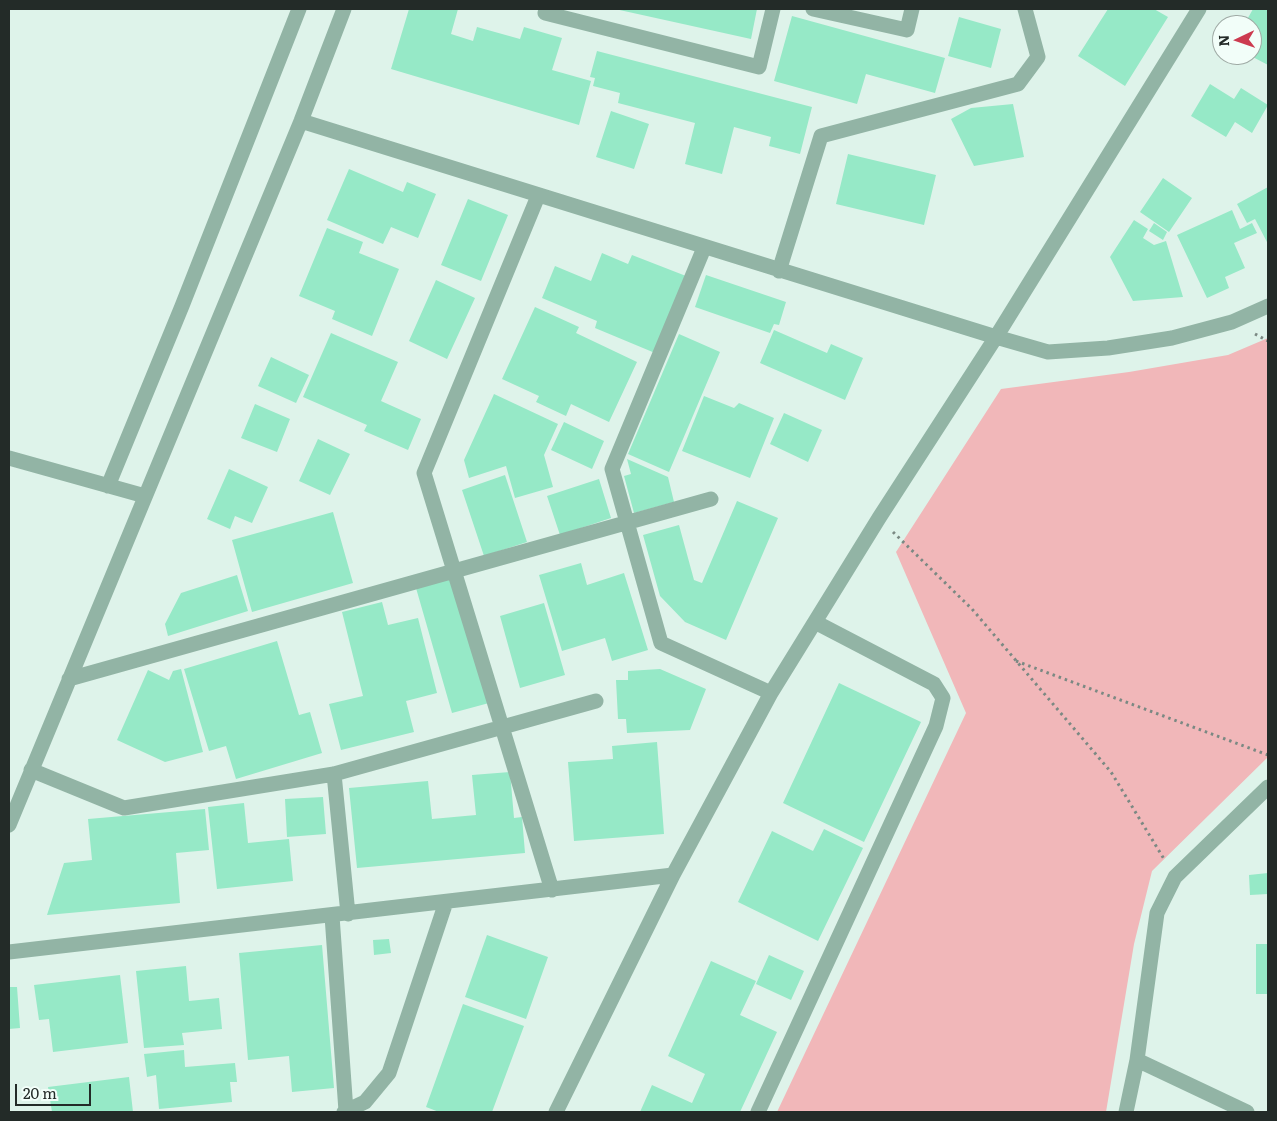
<!DOCTYPE html>
<style>
body{margin:0}
#map{position:relative;width:1277px;height:1121px;overflow:hidden;background:#def3ea;font-family:Literata,serif}
canvas{display:block}
.frame{position:absolute;inset:0;border:10px solid #232b28;pointer-events:none}
.north{position:absolute;left:1212px;top:15px;width:50px;height:50px;box-sizing:border-box;background:#f2fef9;border:1px solid #9faaa5;border-radius:50%;rotate:267deg;font-size:14px;font-weight:700;line-height:20px;text-align:center;color:#232b28}
.north::after{content:'';display:block;margin:auto;width:18px;height:22px;background:#cc3b50;clip-path:polygon(50% 0,100% 100%,50% 72%,0 100%)}
.scale{position:absolute;left:15px;top:1084px;width:76px;height:22px;box-sizing:border-box;border:2px solid #232b28;border-top:0;padding-left:6px;font-size:15px;line-height:18px;white-space:nowrap;color:#232b28;-webkit-text-stroke:4px #f2fef9;paint-order:stroke}
</style>
<div id="map">
<canvas width="1277" height="1121"></canvas>
<div class="frame"></div>
<div class="north">N</div>
<div class="scale">20 m</div>
</div>
<script>
const ctx = document.querySelector('canvas').getContext('2d');
ctx.lineJoin = 'round';
function fill(path, color) { ctx.fillStyle = color; ctx.fill(path, 'evenodd'); }
const poly = rows => new Path2D(rows.map(r => 'M' + r).join(''));
function stroke(path, color, width, dash) { ctx.strokeStyle = color; ctx.lineWidth = width; ctx.lineCap = dash ? 'butt' : 'round'; ctx.setLineDash(dash || []); ctx.stroke(path); }
fill(poly([
 [1268,338,1268,757,1152,871,1134,944,1106,1112,777,1112,966,713,896,552,1001,389,1129,372,1228,355]
]), '#f1b7b9');
fill(poly([
 [409,9,458,9,451,34,473,41,477,27,520,39,524,27,562,38,552,70,591,81,579,125,391,69],
 [615,9,757,9,751,39],
 [1108,9,1154,9,1168,17,1125,86,1078,56],
 [1253,9,1268,9,1268,65,1249,55,1252,55,1252,25,1244,25],
 [792,16,945,58,935,93,866,74,857,104,774,81],
 [959,17,1001,29,991,68,948,56],
 [597,51,812,107,800,154,769,146,771,137,734,127,722,174,685,164,695,123,618,103,620,93,593,86,595,78,590,77],
 [1210,84,1234,99,1241,88,1268,105,1252,133,1235,122,1226,137,1191,116],
 [1013,104,1024,157,974,166,951,119,971,108],
 [611,111,649,124,634,169,596,157],
 [848,154,936,175,924,225,836,204],
 [349,169,403,192,407,182,436,194,418,238,391,227,383,244,327,220],
 [1163,178,1192,198,1169,232,1140,212],
 [1268,187,1268,244,1255,219,1247,223,1237,204],
 [468,199,508,215,481,281,441,265],
 [1232,210,1240,229,1252,223,1257,233,1234,243,1245,268,1225,277,1229,288,1207,298,1177,235],
 [1134,220,1148,229,1143,238,1154,245,1166,241,1183,297,1133,301,1110,257],
 [1154,223,1167,232,1163,240,1149,231],
 [327,228,363,242,359,253,399,269,372,336,332,319,335,311,299,296],
 [602,253,628,264,632,255,686,276,655,353,595,328,597,321,542,298,555,266,591,281],
 [706,275,786,302,779,325,774,324,770,333,695,307],
 [436,280,475,298,447,359,409,341],
 [535,307,579,327,576,333,637,362,609,422,571,404,566,416,536,402,539,396,502,379],
 [774,330,827,353,831,344,863,358,845,400,760,363],
 [331,333,398,362,381,401,421,419,408,450,364,431,367,425,303,397],
 [679,334,720,352,669,472,628,454],
 [271,357,309,375,296,403,258,386],
 [494,394,558,424,544,455,553,487,515,498,506,466,469,478,464,460],
 [704,396,734,408,739,403,774,418,750,478,682,451],
 [255,404,290,419,277,452,241,438],
 [784,413,822,430,808,462,770,444],
 [564,422,604,441,592,469,551,450],
 [318,439,350,454,330,495,299,481],
 [627,459,668,477,674,502,634,513,624,476,631,474],
 [229,469,268,487,252,523,235,516,230,529,207,519],
 [505,475,527,542,484,556,462,490],
 [599,479,611,518,560,535,547,496],
 [737,501,778,518,726,640,685,622,660,596,643,535,679,525,694,580,702,583],
 [333,512,353,583,252,612,232,540],
 [581,563,587,585,624,573,648,650,612,661,605,638,562,651,539,575],
 [237,575,248,611,168,636,165,624,181,593],
 [453,577,489,703,452,713,416,588],
 [382,602,388,625,418,618,437,693,406,701,414,732,341,750,329,704,363,696,342,612],
 [544,603,565,675,520,688,500,616],
 [277,641,299,715,310,712,322,753,236,779,226,746,209,751,184,669],
 [181,669,203,752,165,762,117,740,148,670,169,680,173,671],
 [660,669,706,689,690,730,627,733,626,719,618,719,616,680,628,680,628,671],
 [839,683,921,722,864,842,783,803],
 [657,742,664,834,574,841,568,762,613,759,612,746],
 [510,772,514,818,522,817,525,853,357,868,349,788,428,781,432,819,476,815,472,775],
 [323,797,326,834,287,837,285,799],
 [244,803,248,843,289,839,293,881,217,889,208,807],
 [205,809,209,850,176,853,180,903,47,915,64,863,92,860,88,819],
 [824,829,863,848,818,941,738,902,772,831,813,851],
 [1268,873,1268,894,1250,895,1249,875],
 [487,935,548,957,526,1019,465,997],
 [389,939,391,953,374,955,373,940],
 [1256,944,1268,944,1268,994,1256,994],
 [322,945,334,1088,292,1092,289,1056,248,1060,239,953],
 [769,955,804,971,791,1000,756,984],
 [711,961,756,981,740,1015,777,1032,740,1112,640,1112,652,1085,692,1103,705,1074,668,1056],
 [186,966,189,1001,219,998,222,1029,182,1033,184,1045,144,1048,136,971],
 [120,975,128,1043,53,1052,49,1019,39,1020,34,985],
 [9,987,17,987,20,1028,9,1029],
 [463,1004,524,1026,492,1112,439,1112,426,1107],
 [184,1050,185,1067,235,1063,237,1082,230,1082,232,1102,159,1109,156,1075,147,1077,144,1054],
 [129,1077,133,1112,52,1112,48,1087]
]), '#96e9c7');
stroke(poly([
 [1255,334,1268,341],
 [893,532,972,609,1111,772,1164,859],
 [1016,661,1268,755]
]), '#7b8983', 3, [2.5, 4]);
stroke(poly([
 [546,9,545,13,759,67,773,9],
 [813,9,907,30,912,9],
 [301,121,996,337,1199,9],
 [538,196,424,473,552,890],
 [704,248,612,469,661,643,771,693],
 [779,271,821,136,1018,84,1038,57,1025,9],
 [9,458,145,496],
 [108,486,182,306,299,9],
 [69,679,711,499],
 [31,770,124,808,334,774,596,701],
 [334,774,348,914],
 [9,825,301,121,344,9],
 [332,916,346,1111],
 [9,952,673,875],
 [1137,1060,1157,913,1175,877,1268,787],
 [344,1112,365,1102,389,1073,446,902],
 [556,1112,673,875,771,693,879,518,996,337,1048,352,1108,348,1172,338,1232,322,1268,306],
 [758,1112,936,726,943,698,934,684,815,622],
 [1126,1112,1137,1060,1247,1112]
]), '#92b4a5', 15);
</script>
